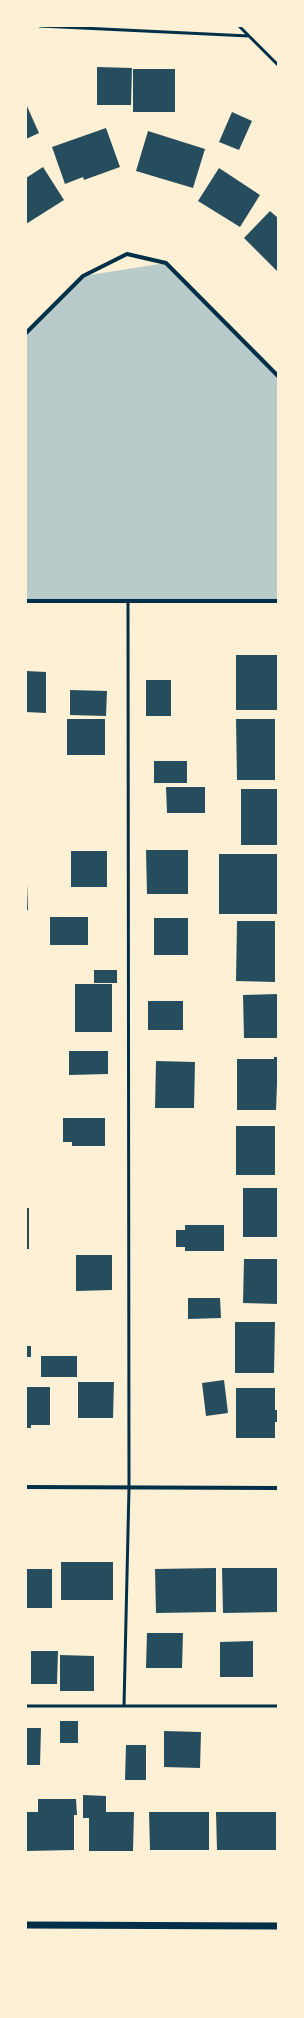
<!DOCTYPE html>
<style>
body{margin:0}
#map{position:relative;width:304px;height:2018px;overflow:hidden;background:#fdf0d5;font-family:"Open Sans",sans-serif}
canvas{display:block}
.frame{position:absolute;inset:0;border:27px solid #fdf0d5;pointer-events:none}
</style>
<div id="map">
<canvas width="304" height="2018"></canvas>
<div class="frame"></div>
</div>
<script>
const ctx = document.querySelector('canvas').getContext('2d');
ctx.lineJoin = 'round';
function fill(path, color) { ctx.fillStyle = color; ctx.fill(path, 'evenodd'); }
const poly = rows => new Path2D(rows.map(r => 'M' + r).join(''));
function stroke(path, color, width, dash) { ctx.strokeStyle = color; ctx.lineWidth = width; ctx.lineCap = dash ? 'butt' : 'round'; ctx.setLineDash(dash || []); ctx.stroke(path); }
fill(poly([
 [166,263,278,376,278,601,26,601,26,333,83,276]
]), '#b9caca');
fill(poly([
 [97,67,132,68,131,105,97,105],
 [133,69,175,69,175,112,133,112],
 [26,104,39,133,26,139],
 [232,112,252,121,239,150,219,142],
 [106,128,120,167,84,180,83,177,65,184,52,147],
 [148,131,205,149,193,188,136,171],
 [43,167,64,200,26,224,26,178],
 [219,168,260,195,240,227,198,201],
 [270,211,278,218,278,272,244,238],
 [236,655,278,655,278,710,236,710],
 [26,671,46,672,46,713,26,712],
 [146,680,171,680,171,716,146,716],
 [70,690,107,691,106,716,70,715],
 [67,719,105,719,105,755,67,755],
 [236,719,275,719,275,780,237,780],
 [154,761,187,761,187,783,154,783],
 [166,787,205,787,205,813,167,813],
 [241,789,278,789,278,845,241,845],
 [146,850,188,850,188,894,147,894],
 [71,851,107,851,107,887,71,887],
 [219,854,278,854,278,914,219,914],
 [26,883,27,883,28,910,26,910],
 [50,917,88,917,88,945,50,945],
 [154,918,188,918,188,955,154,955],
 [237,921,275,921,275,982,236,981],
 [94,970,117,970,117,983,94,983],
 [75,984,112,984,112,1032,75,1032],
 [278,994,278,1038,244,1038,243,995],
 [148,1001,183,1001,183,1030,148,1030],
 [69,1051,108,1051,108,1074,69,1075],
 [274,1057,278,1057,276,1110,237,1110,237,1059,274,1059],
 [156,1061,195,1062,194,1108,155,1108],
 [63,1118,105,1118,105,1146,72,1146,72,1142,63,1142],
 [236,1126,275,1126,275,1175,236,1175],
 [243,1188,278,1188,278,1237,243,1237],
 [26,1208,29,1208,29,1249,26,1249],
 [185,1225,224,1225,224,1251,185,1251,185,1247,176,1247,176,1230,185,1230],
 [76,1255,112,1255,112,1290,76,1291],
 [244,1259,278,1259,278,1304,243,1303],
 [188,1298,220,1298,221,1318,188,1319],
 [235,1322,275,1322,274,1373,235,1373],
 [26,1346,31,1346,31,1357,26,1357],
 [41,1356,77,1356,77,1377,41,1377],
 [224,1380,228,1413,206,1416,202,1383],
 [78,1382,114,1382,113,1418,78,1418],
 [26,1387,50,1387,50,1425,31,1425,31,1428,26,1428],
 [236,1388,275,1388,275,1410,278,1410,278,1422,275,1422,275,1438,236,1438],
 [61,1562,113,1562,113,1600,61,1600],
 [216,1568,216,1612,156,1613,155,1569],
 [222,1568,278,1568,278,1612,223,1613],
 [26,1569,52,1569,52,1608,26,1608],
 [147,1633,183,1633,182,1668,146,1668],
 [253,1641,253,1677,220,1677,220,1642],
 [31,1651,58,1651,57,1684,31,1684],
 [60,1655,94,1656,94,1691,60,1691],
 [60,1721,78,1721,78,1743,60,1743],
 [26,1728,41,1728,40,1765,26,1765],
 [164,1731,201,1732,200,1768,164,1767],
 [126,1745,146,1745,146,1780,125,1780],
 [83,1795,106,1796,106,1812,134,1812,133,1851,89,1851,89,1818,83,1818],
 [38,1799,76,1799,77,1815,74,1815,74,1850,26,1851,26,1812,38,1812],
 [149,1812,209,1812,209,1850,150,1850],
 [216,1812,276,1812,276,1850,217,1850]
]), '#264d5e');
stroke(poly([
 [40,26,249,36],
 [239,26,278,65],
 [26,1706,278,1706],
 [124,1706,129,1488,128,601]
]), '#003049', 3);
stroke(poly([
 [26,333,83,276,127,254,166,263,278,376],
 [26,601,278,601],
 [26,1487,278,1488]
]), '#003049', 4);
stroke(poly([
 [26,1925,278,1926]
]), '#003049', 7);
</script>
